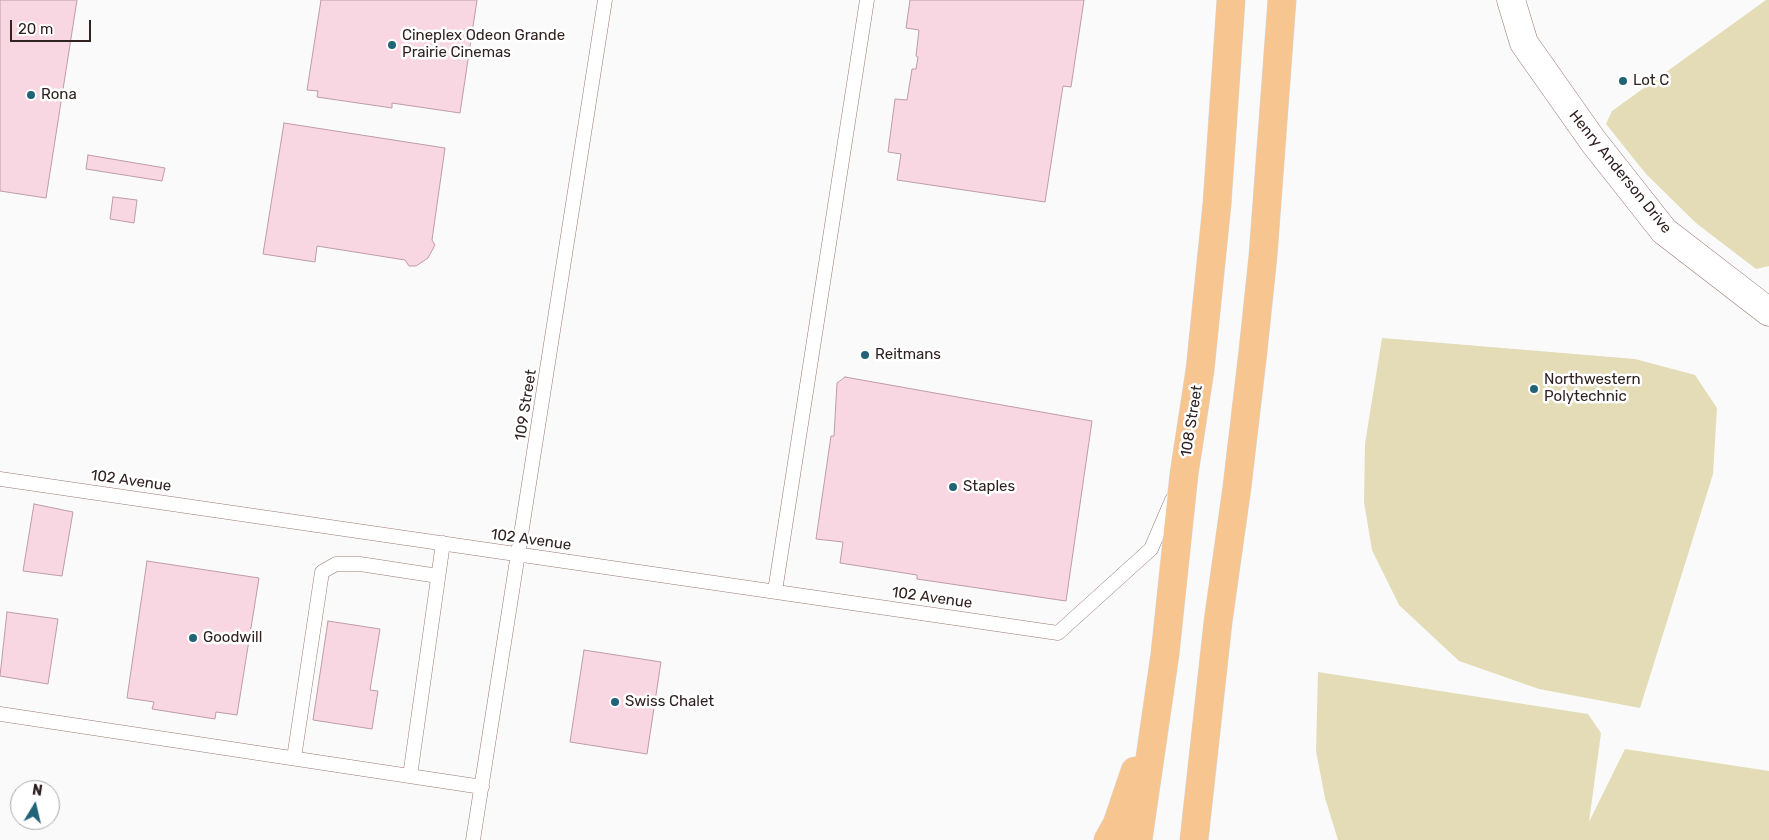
<!DOCTYPE html>
<style>
body{margin:0}
#map{position:relative;width:1769px;height:840px;overflow:hidden;background:#fafafa;font-family:Rubik,sans-serif}
canvas{display:block}
.north{position:absolute;left:10px;top:780px;width:50px;height:50px;box-sizing:border-box;background:#fff;border:1px solid #aca7a6;border-radius:50%;rotate:9deg;font-size:14px;font-weight:700;line-height:20px;text-align:center;color:#302220}
.north::after{content:'';display:block;margin:auto;width:18px;height:22px;background:#216377;clip-path:polygon(50% 0,100% 100%,50% 72%,0 100%)}
.scale{position:absolute;left:10px;top:20px;width:81px;height:22px;box-sizing:border-box;border:2px solid #302220;border-top:0;padding-left:6px;font-size:15px;line-height:18px;white-space:nowrap;color:#302220;-webkit-text-stroke:4px #fff;paint-order:stroke}
</style>
<div id="map">
<canvas width="1769" height="840"></canvas>
<div class="north">N</div>
<div class="scale">20 m</div>
</div>
<script>
const ctx = document.querySelector('canvas').getContext('2d');
ctx.lineJoin = 'round';
function fill(path, color) { ctx.fillStyle = color; ctx.fill(path, 'evenodd'); }
const poly = rows => new Path2D(rows.map(r => 'M' + r).join(''));
function stroke(path, color, width, dash) { ctx.strokeStyle = color; ctx.lineWidth = width; ctx.lineCap = dash ? 'butt' : 'round'; ctx.setLineDash(dash || []); ctx.stroke(path); }
function write(font, color, halo, rows, align = 'center') {
  ctx.font = font + ' Rubik,sans-serif'; ctx.lineWidth = 5; ctx.setLineDash([]); ctx.textBaseline = 'middle'; ctx.strokeStyle = halo; ctx.fillStyle = color; for (const [text, x, y, turn = 0] of rows) {
    ctx.save(); ctx.translate(x, y); ctx.rotate((+turn || 0) * Math.PI / 180); ctx.textAlign = isNaN(turn) ? turn : align; if (halo) ctx.strokeText(text, 0, 0); ctx.fillText(text, 0, 0); ctx.restore();
  }
}
fill(poly([
 [1766,0,1769,0,1769,266,1756,269,1696,223,1646,174,1606,124,1612,111],
 [1382,338,1635,359,1695,375,1717,408,1713,474,1640,708,1539,689,1459,661,1399,605,1372,550,1364,502,1365,444],
 [1318,672,1588,714,1601,733,1589,822,1625,749,1769,771,1769,840,1338,840,1325,798,1316,751]
]), '#e3dcb7');
const building = poly([
 [0,0,77,0,46,198,0,191,0,0],
 [321,0,477,0,460,113,392,103,392,108,317,97,318,91,307,90,321,0],
 [910,0,1084,0,1071,87,1063,86,1045,202,897,180,901,154,888,152,895,99,907,100,912,69,916,69,918,57,916,56,919,30,906,28,910,0],
 [284,123,445,148,432,240,435,245,428,258,416,266,409,266,405,260,317,246,315,262,263,254,284,123],
 [88,155,165,168,162,181,86,169,88,155],
 [113,197,137,200,134,223,110,219,113,197],
 [845,377,1092,421,1066,601,917,579,917,575,840,563,843,542,816,539,831,436,834,436,837,383,845,377],
 [34,504,73,512,62,576,23,571,34,504],
 [147,561,259,578,237,715,216,712,215,719,152,709,154,702,127,698,147,561],
 [7,612,58,619,48,684,0,676,7,612],
 [328,621,380,629,370,690,378,691,372,729,313,720,328,621],
 [584,650,661,662,647,754,570,742,584,650]
]);
fill(building, '#f8d7e2');
stroke(building, '#be9ca7', 1);
const service = poly([
 [0,479,1058,633,1151,549,1172,500],
 [775,591,867,0],
 [0,714,482,787],
 [294,758,322,572,336,564,360,564,438,576],
 [410,776,443,543],
 [473,840,605,0]
]);
const minor = poly([
 [1511,0,1524,43,1593,141,1664,231,1769,312]
]);
const primary = poly([
 [1108,840,1117,824,1135,771],
 [1138,840,1165,654,1184,474,1200,370,1217,204,1231,0],
 [1194,840,1218,622,1237,487,1253,351,1263,256,1282,0]
]);
stroke(service, '#9b7973', 15);
stroke(minor, '#9b7973', 29);
stroke(primary, '#dad7d7', 29);
stroke(service, '#fff', 14);
stroke(minor, '#fff', 28);
stroke(primary, '#f7c58f', 28);
for (const [x, y, r, color] of [
 [392,45,5,"#216377"],
 [1623,81,5,"#216377"],
 [31,95,5,"#216377"],
 [865,355,5,"#216377"],
 [1534,389,5,"#216377"],
 [953,487,5,"#216377"],
 [193,638,5,"#216377"],
 [615,702,5,"#216377"]
]) { const dot = new Path2D(); dot.arc(x, y, r, 0, 2 * Math.PI); ctx.fillStyle = color; ctx.fill(dot); stroke(dot, '#fff', 2); }
write('15px', '#302220', '#fff', [
 ["Cineplex Odeon Grande",402,36],
 ["Prairie Cinemas",402,53],
 ["Lot C",1633,81],
 ["Rona",41,95],
 ["Reitmans",875,355],
 ["Northwestern",1544,380],
 ["Polytechnic",1544,397],
 ["Staples",963,487],
 ["Goodwill",203,638],
 ["Swiss Chalet",625,702]
], 'left');
write('15px', '#302220', '#fff', [
 ["Henry Anderson Drive",1620,172,51],
 ["109 Street",526,405,-81],
 ["108 Street",1192,421,-81],
 ["102 Avenue",131,481,8],
 ["102 Avenue",531,540,8],
 ["102 Avenue",932,598,8]
]);
</script>
